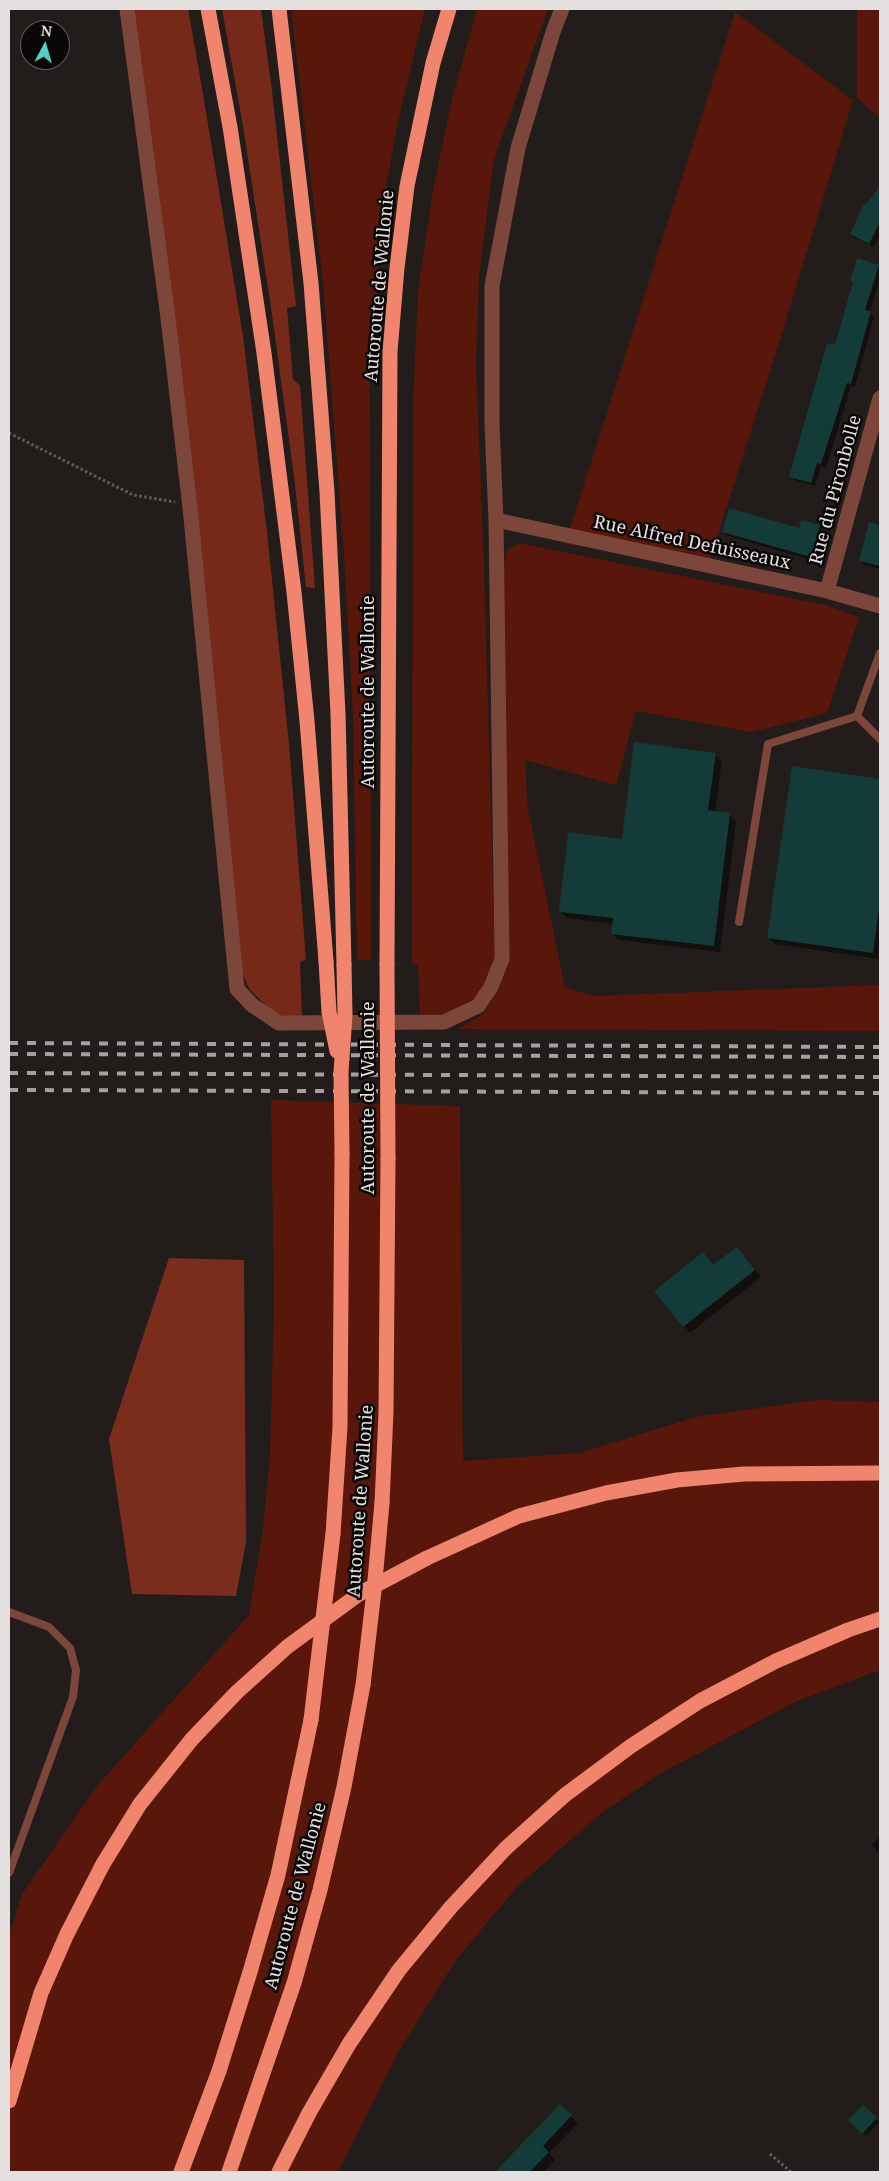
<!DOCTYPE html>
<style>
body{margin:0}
#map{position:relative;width:889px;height:2181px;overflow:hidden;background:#221d1b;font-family:"Noto Serif",serif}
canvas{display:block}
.frame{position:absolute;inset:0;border:10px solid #e4e0df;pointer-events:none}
.north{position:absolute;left:20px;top:20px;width:50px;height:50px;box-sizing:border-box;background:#0a0807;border:1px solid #615e5d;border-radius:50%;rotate:6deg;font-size:14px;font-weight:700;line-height:20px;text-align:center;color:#e4e0df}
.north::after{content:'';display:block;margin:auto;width:18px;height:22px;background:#56cec3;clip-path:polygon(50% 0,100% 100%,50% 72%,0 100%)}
</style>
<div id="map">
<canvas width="889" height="2181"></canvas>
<div class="frame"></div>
<div class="north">N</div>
</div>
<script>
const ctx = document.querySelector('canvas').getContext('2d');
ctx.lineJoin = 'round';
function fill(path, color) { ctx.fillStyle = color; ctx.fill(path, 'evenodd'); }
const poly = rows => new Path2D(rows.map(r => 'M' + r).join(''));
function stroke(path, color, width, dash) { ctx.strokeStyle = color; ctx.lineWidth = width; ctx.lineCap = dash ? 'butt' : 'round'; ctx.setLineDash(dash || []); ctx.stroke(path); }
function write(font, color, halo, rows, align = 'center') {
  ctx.font = font + ' "Noto Serif",serif'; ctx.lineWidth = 5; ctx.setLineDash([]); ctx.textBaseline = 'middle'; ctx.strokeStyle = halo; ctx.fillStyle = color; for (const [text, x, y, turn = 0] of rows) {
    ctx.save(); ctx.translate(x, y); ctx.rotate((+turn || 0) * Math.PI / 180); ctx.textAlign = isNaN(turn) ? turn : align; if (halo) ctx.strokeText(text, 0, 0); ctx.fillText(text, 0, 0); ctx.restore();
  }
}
fill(poly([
 [291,9,425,9,397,126,384,199,370,367,371,960,357,960,353,716,344,554,323,282],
 [477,9,548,9,494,159,479,277,476,365,484,567,495,960,486,983,473,999,446,1013,420,1018,418,964,412,964,413,404,418,291,433,190,452,99],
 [857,9,880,9,880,118,857,98],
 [735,12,853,100,783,330,709,563,565,544],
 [519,543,825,605,859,617,827,713,751,732,636,711,616,785,525,760,528,810,565,987,594,996,880,985,880,1031,458,1029,482,1015,500,987,509,956,501,579,507,550],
 [271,1100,460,1106,463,1461,579,1453,696,1417,816,1400,880,1402,880,1670,797,1701,661,1773,601,1813,517,1887,456,1960,400,2049,338,2172,9,2172,9,1936,22,1894,98,1785,249,1615,263,1529,270,1455,274,1302]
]), '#58170a');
fill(poly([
 [132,9,188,9,202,88,243,336,267,532,289,744,306,960,300,962,302,1020,274,1013,250,990,242,973],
 [222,9,261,9,272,91,296,306,287,308,293,379,300,386,315,588,306,587,295,484,272,314,243,126]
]), '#772919');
fill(poly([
 [169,1258,244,1260,246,1542,236,1596,132,1594,109,1439]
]), '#7b2d1d');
fill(poly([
 [880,188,880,234,874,247,855,238,851,234,866,206],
 [879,266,880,279,870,312,874,317,855,387,851,386,826,468,821,466,815,486,795,480,791,476,835,347,854,283,851,281],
 [870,524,880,527,880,569,864,565,860,560],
 [819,526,823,531,815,561,728,536,724,532,800,529],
 [715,754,722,761,715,813,729,814,736,821,720,952,619,940,612,933,613,924,567,918,560,911,623,840],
 [793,767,880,780,879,959,775,944,768,937],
 [737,1248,761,1277,690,1333,684,1326,714,1266],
 [880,1836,880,1854,872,1845],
 [560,2106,578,2123,549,2153,555,2160,543,2172,508,2172,502,2166],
 [863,2107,879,2122,866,2136,850,2120]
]), '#0007');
fill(poly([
 [880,186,880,222,869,244,850,234,864,204,866,205],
 [857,258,879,265,865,310,871,311,851,384,847,383,821,464,817,463,811,483,789,477,827,343,835,345,853,282,850,281],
 [729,508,799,528,801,520,820,525,811,557,722,532],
 [869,522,880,525,880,566,859,561],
 [634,742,716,753,708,810,730,813,714,946,611,934,613,918,559,912,568,832,622,839],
 [792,766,880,779,880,901,873,953,767,938],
 [737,1247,755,1270,683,1327,654,1291,703,1252,713,1265],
 [560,2104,572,2115,543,2146,549,2152,530,2172,495,2172],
 [863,2105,877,2118,862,2134,848,2120]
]), '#133b37');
stroke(poly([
 [9,433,133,495,175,502],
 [770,2154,791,2172]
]), '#615c5b', 3, [2.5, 2.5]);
stroke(poly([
 [880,653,857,716,880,739],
 [739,922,768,744,857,716],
 [9,1612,49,1627,70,1648,76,1670,73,1697,9,1873]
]), '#7c463a', 8);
stroke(poly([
 [127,9,168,318,190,508,237,989,252,1005,279,1023,444,1022,478,1006,491,987,502,959,496,520,492,424,492,286,518,148,553,32,562,9],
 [496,520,827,591,880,606],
 [827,591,880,398]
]), '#7c463a', 15);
stroke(poly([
 [208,9,230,127,264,353,294,592,307,721,326,961],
 [279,9,311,283,327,492,338,714,344,965],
 [387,964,390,352,397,268,407,186,433,63,449,9],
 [382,1503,386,1412,388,1159],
 [333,1534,340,1427,342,1154],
 [9,2101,41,1993,67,1934,103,1864,140,1804,192,1739,237,1692,287,1647,359,1594,427,1558,519,1516,606,1493,677,1480,744,1474,880,1473],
 [181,2172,219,2071,250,1972,278,1875,311,1720],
 [229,2172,294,1983,320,1890,344,1787,363,1685],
 [279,2172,309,2113,349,2044,399,1970,451,1907,506,1848,565,1795,631,1746,700,1701,776,1661,848,1630,880,1619]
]), '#f0846c', 15);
stroke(poly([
 [9,1043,880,1047],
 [9,1054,880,1057],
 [9,1073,880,1077],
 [9,1090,880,1093]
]), '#a5a1a0', 4, [9, 9]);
stroke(poly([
 [326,961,329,1012,337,1051],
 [387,964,388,1159],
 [342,1154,341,1072,345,1015,344,965],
 [363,1685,374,1591,382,1503],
 [311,1720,333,1534]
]), '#f0846c', 15);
write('18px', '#e4e0df', '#0a0807', [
 ["Autoroute de Wallonie",380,286,-85],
 ["Rue du Pironbolle",836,490,-75],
 ["Rue Alfred Defuisseaux",692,543,12],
 ["Autoroute de Wallonie",369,692,-90],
 ["Autoroute de Wallonie",369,1098,-90],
 ["Autoroute de Wallonie",361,1501,-86],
 ["Autoroute de Wallonie",296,1896,-75]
]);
</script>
